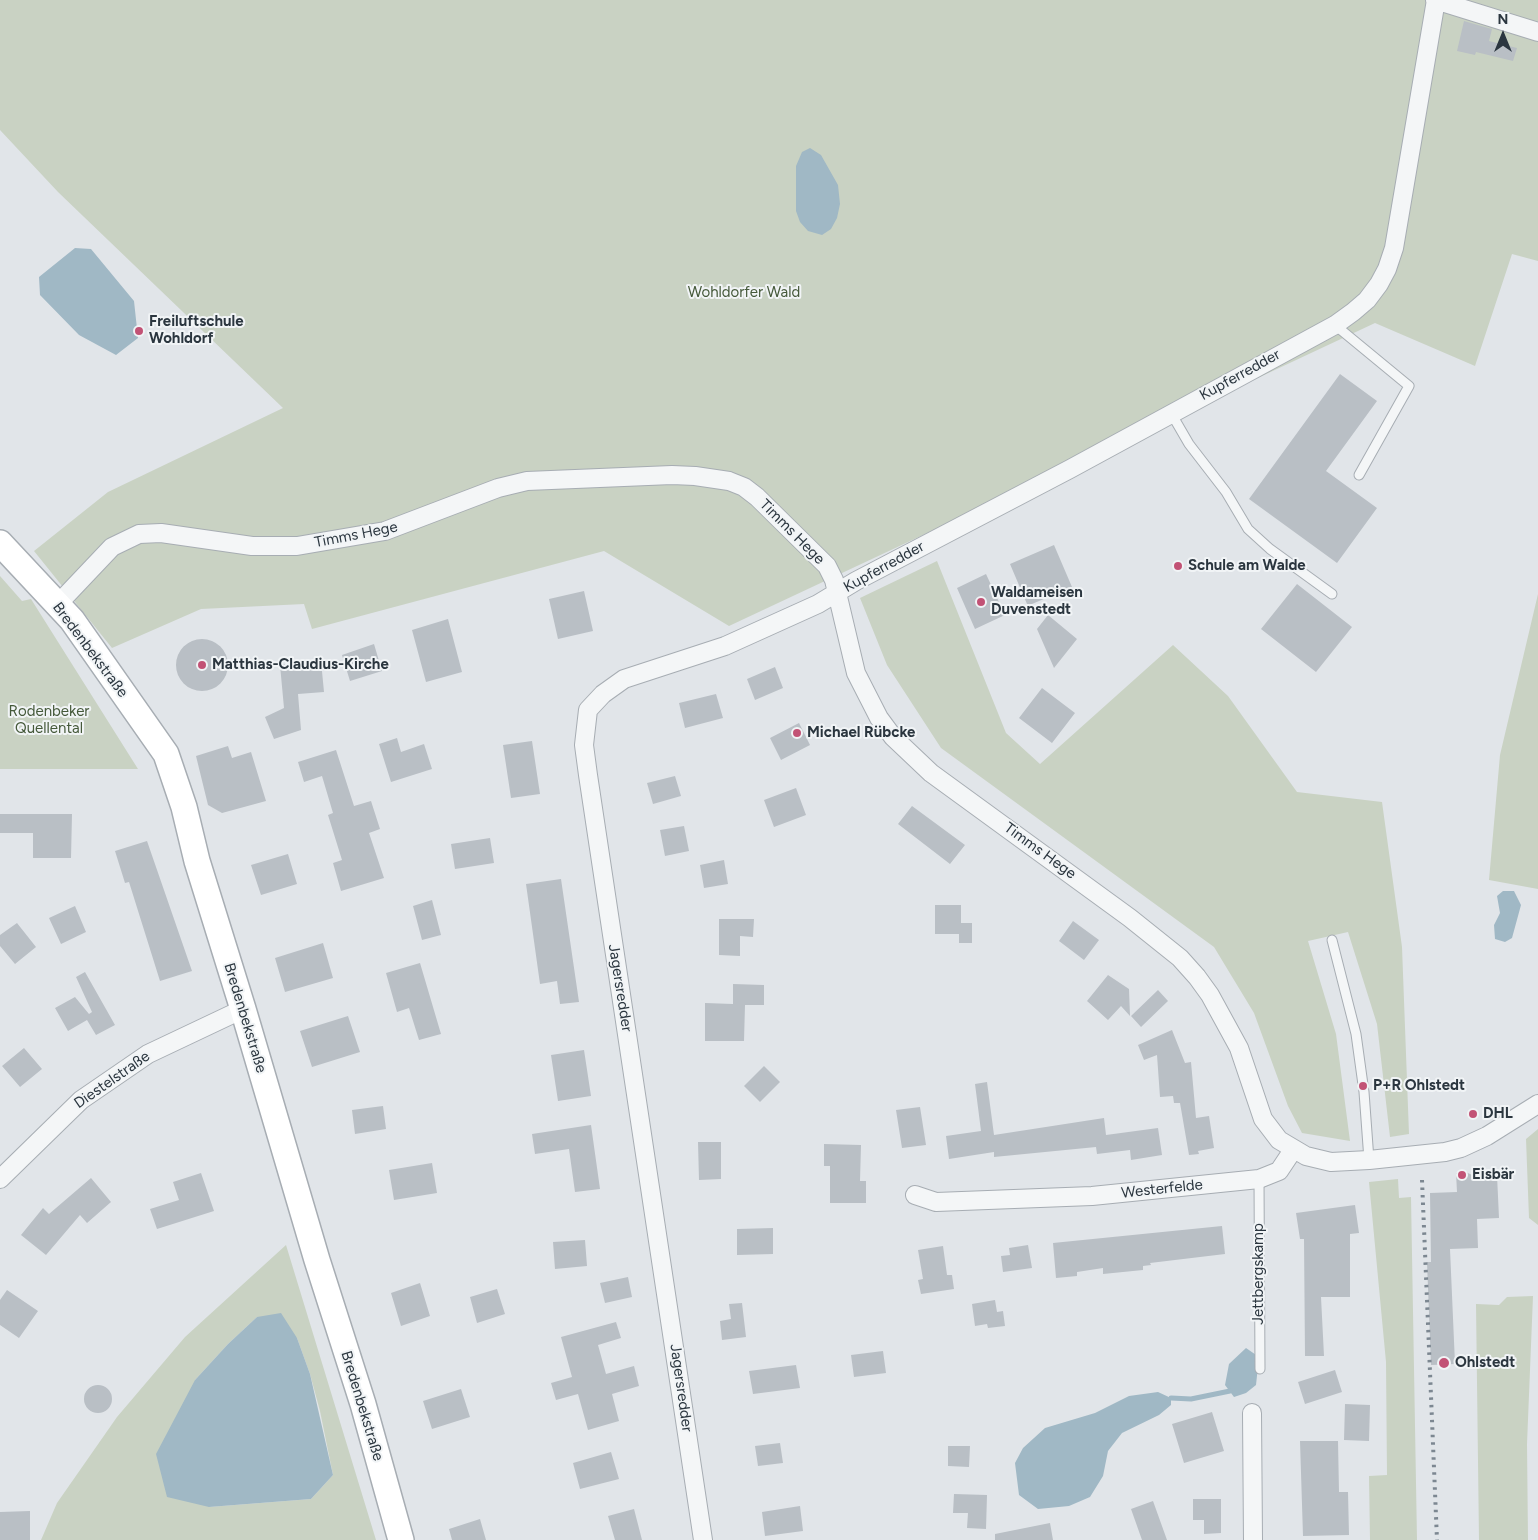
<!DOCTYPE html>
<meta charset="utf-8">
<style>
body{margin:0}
#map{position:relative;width:1538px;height:1540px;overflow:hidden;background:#e1e5e9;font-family:Figtree,sans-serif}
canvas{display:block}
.north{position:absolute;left:1478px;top:10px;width:50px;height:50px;-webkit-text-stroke:4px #f1f4f6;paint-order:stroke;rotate:0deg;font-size:14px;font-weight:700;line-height:20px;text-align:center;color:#2b363f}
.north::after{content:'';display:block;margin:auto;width:18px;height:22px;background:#2b363f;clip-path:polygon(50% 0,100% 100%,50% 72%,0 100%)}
</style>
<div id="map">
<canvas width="1538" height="1540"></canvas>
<div class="north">N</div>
</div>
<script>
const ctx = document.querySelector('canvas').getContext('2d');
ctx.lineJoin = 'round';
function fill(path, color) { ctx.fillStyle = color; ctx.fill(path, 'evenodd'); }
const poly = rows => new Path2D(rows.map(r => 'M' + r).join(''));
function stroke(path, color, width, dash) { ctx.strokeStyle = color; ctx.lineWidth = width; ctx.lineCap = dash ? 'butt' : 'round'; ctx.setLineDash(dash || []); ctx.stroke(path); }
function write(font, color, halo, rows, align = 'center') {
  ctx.font = font + ' Figtree,sans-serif'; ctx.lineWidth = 4; ctx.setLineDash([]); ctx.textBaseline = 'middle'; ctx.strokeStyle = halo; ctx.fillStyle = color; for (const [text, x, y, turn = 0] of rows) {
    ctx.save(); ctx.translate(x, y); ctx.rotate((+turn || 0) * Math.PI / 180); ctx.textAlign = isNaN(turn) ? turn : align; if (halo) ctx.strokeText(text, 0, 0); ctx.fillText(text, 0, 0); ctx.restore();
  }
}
fill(poly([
 [0,0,1538,0,1538,261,1512,254,1475,366,1375,323,729,626,604,551,312,629,304,604,201,609,112,648,34,551,108,492,283,408,58,192,0,130],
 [937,561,1006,733,1040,764,1173,645,1228,696,1297,792,1382,802,1402,947,1409,1134,1390,1137,1377,1024,1348,932,1308,941,1336,1034,1350,1141,1302,1133,1288,1106,1254,1013,1214,947,941,748,887,665,860,598],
 [0,576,22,601,31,599,138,769,0,769],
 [1538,594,1538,889,1489,880,1500,755],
 [1538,1129,1538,1225,1529,1218,1526,1139],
 [1398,1179,1399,1198,1411,1197,1417,1540,1370,1540,1369,1476,1387,1475,1386,1362,1369,1182],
 [286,1245,376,1540,41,1540,57,1503,117,1417,185,1337],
 [257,1317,297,1338,310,1374,320,1411,333,1475,311,1499,209,1507,195,1380,228,1344],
 [1533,1296,1527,1444,1528,1540,1479,1540,1476,1304,1499,1305,1507,1297]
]), '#c9d2c3');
fill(poly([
 [810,148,821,155,838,185,840,204,837,218,831,229,822,235,808,231,800,222,796,211,796,166,802,152],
 [75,248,91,249,134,301,138,338,116,355,79,335,40,295,39,277],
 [1503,891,1514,891,1521,905,1512,938,1505,942,1495,939,1494,925,1500,913,1497,896],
 [281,1313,297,1338,310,1374,333,1475,311,1499,209,1507,167,1497,156,1454,195,1380,228,1344,257,1317],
 [1246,1348,1259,1357,1256,1385,1246,1393,1234,1397,1225,1385,1229,1364],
 [1158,1392,1171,1398,1171,1405,1159,1415,1122,1433,1108,1451,1103,1476,1090,1497,1069,1506,1038,1509,1019,1495,1015,1463,1023,1448,1045,1428,1095,1413,1129,1396]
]), '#a0b8c5');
stroke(poly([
 [1171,1398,1191,1399,1230,1391]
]), '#a0b8c5', 5);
fill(poly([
 [1464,21,1492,29,1489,41,1517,48,1513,61,1476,52,1475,55,1457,51],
 [1340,374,1377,401,1326,471,1377,508,1337,563,1249,499],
 [1054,545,1072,587,1032,604,1027,604,1010,564],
 [986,574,1005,615,975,629,957,588],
 [1297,584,1352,627,1316,672,1261,629],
 [584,591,593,631,558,639,549,599],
 [1048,615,1077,639,1054,668,1037,629],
 [448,619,462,672,426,682,412,630],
 '176 665a26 26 0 1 1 52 0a26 26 0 1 1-52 0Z',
 [374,644,382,671,350,681,342,655],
 [321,661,324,692,298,694,301,730,274,739,265,717,284,708,280,665],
 [775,667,783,688,755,700,747,679],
 [1042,688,1075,713,1052,743,1019,718],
 [716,694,723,718,685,728,679,703],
 [799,723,810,745,781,760,770,738],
 [397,738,401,752,424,744,432,769,391,782,379,744],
 [532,741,540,794,511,798,503,745],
 [228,746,232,758,251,752,266,801,222,813,208,805,196,756],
 [336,750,354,806,371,801,380,829,369,833,384,878,341,891,333,863,342,860,328,815,333,813,322,776,304,782,298,762],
 [675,776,681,796,653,804,647,783],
 [796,788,806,815,774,827,764,800],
 [912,806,965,845,950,864,898,824],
 [0,814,72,814,71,858,33,858,33,833,0,833],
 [684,826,689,851,665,856,660,830],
 [490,838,494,863,455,869,451,844],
 [147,841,192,971,160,981,129,882,125,883,115,851],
 [288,854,297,884,261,895,251,865],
 [724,860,728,884,704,888,700,865],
 [561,879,579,1002,560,1004,557,981,540,984,526,884],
 [432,900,441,935,422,940,413,906],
 [935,905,961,905,961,923,972,923,972,943,959,943,959,934,935,934],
 [75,906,86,932,61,944,49,918],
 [719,919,754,919,753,937,740,936,740,956,719,955],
 [1073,921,1099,940,1084,960,1059,941],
 [17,923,36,947,15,964,0,946,0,935],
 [323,943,333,978,285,992,275,958],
 [420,963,441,1034,419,1040,409,1008,397,1012,386,973],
 [85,972,115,1025,96,1035,87,1020,68,1031,55,1008,75,997,89,1014,92,1012,76,977],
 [1108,975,1129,989,1130,1016,1121,1006,1108,1020,1087,1001],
 [733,984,764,985,764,1005,745,1005,744,1041,705,1041,705,1003,733,1004],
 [1158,990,1168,1001,1141,1027,1131,1016],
 [348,1016,360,1052,312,1067,300,1031],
 [1172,1030,1185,1063,1191,1062,1196,1118,1209,1116,1214,1148,1198,1151,1199,1154,1189,1155,1180,1103,1174,1103,1173,1096,1160,1097,1157,1055,1144,1060,1138,1045],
 [24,1048,42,1069,20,1087,2,1066],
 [584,1050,591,1096,558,1101,551,1055],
 [764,1066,780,1082,760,1102,744,1086],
 [987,1082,994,1135,1104,1118,1106,1135,1158,1128,1162,1155,1131,1160,1130,1150,1097,1154,1096,1147,994,1157,994,1152,949,1159,946,1136,981,1131,975,1084],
 [383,1106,386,1129,355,1134,352,1110],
 [920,1107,926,1145,902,1148,896,1110],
 [591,1125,600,1189,575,1192,569,1149,535,1154,532,1134],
 [698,1142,721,1142,721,1179,699,1180],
 [824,1144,861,1145,860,1181,866,1181,866,1203,830,1203,830,1166,824,1166],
 [432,1163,437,1193,394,1200,389,1170],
 [1466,1172,1474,1176,1497,1175,1499,1218,1477,1219,1478,1248,1450,1249,1455,1364,1431,1365,1427,1262,1431,1262,1430,1193,1457,1192,1456,1173],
 [201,1173,214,1211,157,1229,150,1209,179,1200,173,1182],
 [91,1178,111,1202,87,1223,80,1215,46,1255,21,1235,43,1208,49,1214],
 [1355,1205,1359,1233,1350,1234,1350,1297,1321,1297,1324,1356,1305,1356,1304,1239,1300,1239,1296,1213],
 [1222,1226,1225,1254,1150,1263,1151,1265,1143,1266,1143,1270,1103,1274,1103,1268,1077,1272,1077,1276,1056,1278,1053,1243],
 [773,1228,773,1254,737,1255,737,1229],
 [585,1240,587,1266,555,1269,553,1242],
 [1028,1245,1032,1268,1003,1272,1001,1256,1010,1255,1009,1248],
 [943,1246,947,1275,952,1275,954,1289,921,1294,918,1280,923,1279,918,1250],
 [628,1277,632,1297,605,1303,600,1283],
 [420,1283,430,1316,401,1326,391,1293],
 [497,1289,505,1314,477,1323,470,1297],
 [7,1290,38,1311,19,1338,0,1325,0,1300],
 [995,1300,997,1312,1003,1311,1005,1326,988,1328,987,1324,975,1326,972,1304],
 [742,1303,746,1337,722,1340,720,1321,731,1319,729,1304],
 [616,1322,621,1338,598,1345,606,1374,634,1366,639,1386,612,1394,619,1421,588,1430,578,1394,556,1400,551,1383,572,1377,561,1337],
 [883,1351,886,1373,854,1377,851,1355],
 [796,1365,800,1388,753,1394,749,1371],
 [1335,1370,1342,1392,1305,1404,1298,1382],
 '84 1399a14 14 0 1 1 28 0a14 14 0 1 1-28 0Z',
 [461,1389,470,1417,432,1429,423,1401],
 [1345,1404,1370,1405,1369,1441,1344,1440],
 [1212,1412,1224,1451,1184,1463,1172,1424],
 [1300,1441,1338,1441,1339,1492,1348,1492,1349,1535,1303,1536],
 [780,1443,783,1463,758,1466,755,1446],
 [948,1446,970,1446,969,1467,948,1466],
 [611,1452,619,1479,580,1489,573,1463],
 [954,1494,987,1495,986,1529,967,1528,968,1513,953,1513],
 [1193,1499,1221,1499,1221,1533,1204,1534,1204,1520,1193,1520],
 [1153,1501,1167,1540,1142,1540,1131,1509],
 [800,1506,803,1531,765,1536,762,1512],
 [634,1509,642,1540,615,1540,608,1516],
 [30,1511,30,1540,0,1540,0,1512],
 [480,1519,486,1540,452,1540,449,1529],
 [1050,1523,1053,1540,995,1540,995,1534]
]), '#b9bfc5');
const lane = poly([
 [1335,325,1409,386,1359,475],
 [1171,413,1189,444,1226,492,1248,529,1270,549,1332,594],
 [1332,940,1356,1034,1364,1092,1369,1160],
 [1259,1179,1260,1369]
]);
const street = poly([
 [1435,0,1538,32],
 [57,605,112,547,139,534,161,533,252,546,297,546,385,531,498,488,527,481,672,475,695,476,729,481,744,487,757,497,827,566,834,580,856,673,879,718,893,737,931,773,1130,918,1180,958,1197,977,1210,995,1239,1048,1263,1119,1279,1140,1306,1156,1331,1162,1369,1160,1445,1152,1461,1148,1487,1136,1538,1104],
 [0,1179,81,1100,148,1054,243,1009],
 [915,1195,936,1202,1092,1196,1259,1179,1279,1171,1293,1150],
 [1252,1413,1253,1540],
 [703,1540,588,775,584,745,588,710,603,694,624,679,725,646,818,604,856,581,1070,469,1335,325,1353,312,1367,300,1379,284,1387,269,1394,248,1436,0]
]);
const secondary = poly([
 [0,543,72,620,166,754,184,807,197,861,243,1009,317,1260,363,1404,401,1540]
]);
stroke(lane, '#a7adb3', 11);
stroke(street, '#a7adb3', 20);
stroke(secondary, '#a7adb3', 28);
stroke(lane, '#f4f6f7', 9);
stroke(street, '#f4f6f7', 18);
stroke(secondary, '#fff', 25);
stroke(poly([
 [1422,1180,1437,1540]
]), '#7c8791', 4, [2.5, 5]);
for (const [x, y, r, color] of [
 [139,331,5,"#c25275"],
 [1178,566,5,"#c25275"],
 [981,602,5,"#c25275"],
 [202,665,5,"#c25275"],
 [797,733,5,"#c25275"],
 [1363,1086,5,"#c25275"],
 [1473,1114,5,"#c25275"],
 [1462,1175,5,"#c25275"],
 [1444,1363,6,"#c25275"]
]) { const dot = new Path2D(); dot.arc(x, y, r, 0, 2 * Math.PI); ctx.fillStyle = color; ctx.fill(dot); stroke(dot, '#f1f4f6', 2); }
write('15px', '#45593a', '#f1f4f6', [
 ["Wohldorfer Wald",744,293],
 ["Rodenbeker",49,712],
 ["Quellental",49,729]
]);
write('bold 15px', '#2b363f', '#f1f4f6', [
 ["Freiluftschule",149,322],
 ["Wohldorf",149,339],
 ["Schule am Walde",1188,566],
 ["Waldameisen",991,593],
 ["Duvenstedt",991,610],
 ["Matthias-Claudius-Kirche",212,665],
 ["Michael Rübcke",807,733],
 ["P+R Ohlstedt",1373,1086],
 ["DHL",1483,1114],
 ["Eisbär",1472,1175],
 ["Ohlstedt",1455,1363]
], 'left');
write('15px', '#2b363f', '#f1f4f6', [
 ["Kupferredder",1240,375,-29],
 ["Timms Hege",792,532,45],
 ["Timms Hege",356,535,-11],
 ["Kupferredder",884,567,-29],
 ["Bredenbekstraße",90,650,53],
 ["Timms Hege",1040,851,36],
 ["Jagersredder",620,988,81],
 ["Bredenbekstraße",245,1018,73],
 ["Diestelstraße",112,1080,-35],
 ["Westerfelde",1162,1189,-6],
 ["Jettbergskamp",1259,1274,-90],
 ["Jagersredder",681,1388,82],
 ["Bredenbekstraße",362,1406,73]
]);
</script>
